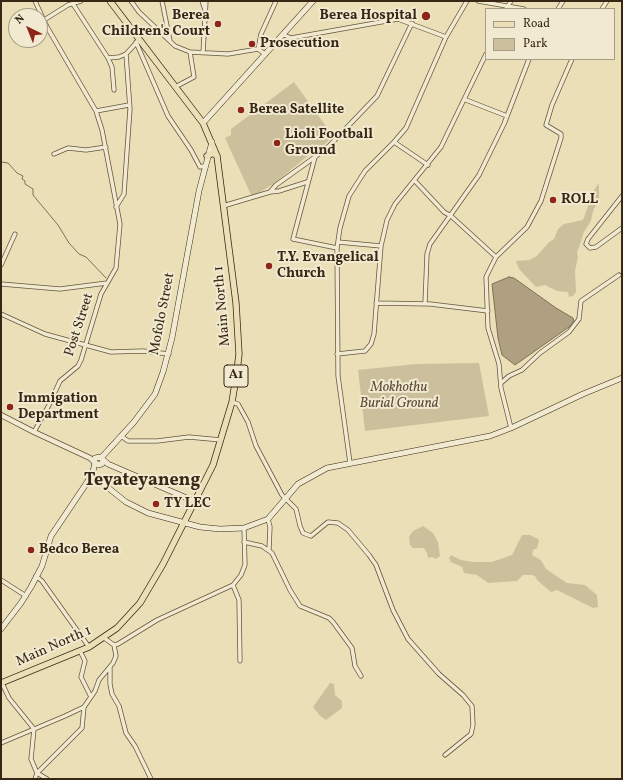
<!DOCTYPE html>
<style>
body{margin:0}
#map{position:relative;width:623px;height:780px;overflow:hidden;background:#eadfb7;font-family:Vollkorn,serif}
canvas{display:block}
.frame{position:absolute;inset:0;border:2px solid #392716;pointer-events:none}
.legend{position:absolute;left:485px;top:8px;width:130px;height:52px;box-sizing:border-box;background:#f1ead0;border:1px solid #a79c86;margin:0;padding:5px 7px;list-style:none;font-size:12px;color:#392716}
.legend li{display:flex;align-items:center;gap:8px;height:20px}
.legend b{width:20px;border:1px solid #a79c86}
.north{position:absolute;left:8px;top:8px;width:40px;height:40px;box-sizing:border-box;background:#f1ead0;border:1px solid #a79c86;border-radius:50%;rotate:317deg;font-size:11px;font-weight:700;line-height:16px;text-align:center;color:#392716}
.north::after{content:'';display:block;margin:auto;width:14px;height:18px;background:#8f2418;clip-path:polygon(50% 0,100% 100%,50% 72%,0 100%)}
</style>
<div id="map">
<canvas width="623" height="780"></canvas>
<div class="frame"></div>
<ul class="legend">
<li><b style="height:5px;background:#eadfb7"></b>Road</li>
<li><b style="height:11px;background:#ccc09c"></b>Park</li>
</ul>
<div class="north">N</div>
</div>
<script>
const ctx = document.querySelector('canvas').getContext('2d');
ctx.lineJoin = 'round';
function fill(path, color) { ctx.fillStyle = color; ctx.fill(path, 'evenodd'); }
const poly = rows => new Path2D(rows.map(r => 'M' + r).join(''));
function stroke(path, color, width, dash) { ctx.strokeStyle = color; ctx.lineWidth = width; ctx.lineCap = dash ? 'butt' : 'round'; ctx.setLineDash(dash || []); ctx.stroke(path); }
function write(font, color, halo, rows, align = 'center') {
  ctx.font = font + ' Vollkorn,serif'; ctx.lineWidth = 4; ctx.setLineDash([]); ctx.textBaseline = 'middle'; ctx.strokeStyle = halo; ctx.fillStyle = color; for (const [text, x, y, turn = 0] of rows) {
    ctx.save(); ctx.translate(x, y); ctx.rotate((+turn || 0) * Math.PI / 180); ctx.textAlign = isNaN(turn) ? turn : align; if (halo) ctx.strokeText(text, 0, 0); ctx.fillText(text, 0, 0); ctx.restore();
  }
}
fill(poly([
 [294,82,333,136,321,148,310,154,275,183,252,197,225,138,231,135,231,129],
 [599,183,599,199,593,211,591,221,584,232,577,253,578,257,575,271,576,292,573,296,569,297,568,292,557,291,545,285,536,287,519,269,516,261,529,260,537,256,549,242,554,239,558,229,564,224,583,220,594,190],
 [479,363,489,416,365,431,358,370,416,364],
 [423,526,433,533,438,542,440,556,436,559,432,557,428,558,427,553,424,548,413,548,410,545,409,537,413,531],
 [522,535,530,535,538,539,539,541,537,548,533,550,532,555,541,560,546,569,567,583,585,585,597,595,598,607,593,608,557,590,551,592,537,580,536,577,532,575,523,575,517,581,488,583,477,575,464,573,462,567,451,562,449,558,451,555,461,560,474,562,492,562,512,555],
 [330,683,334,684,335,695,342,701,342,708,326,720,320,716,313,707]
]), '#ccc09c');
const water = poly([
 [509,277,514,278,556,308,573,318,574,321,569,327,515,365,502,355,498,338,492,284,509,277]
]);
fill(water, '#aea080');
stroke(water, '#7f7056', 1);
stroke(poly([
 [1,162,8,163,17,173,23,176,22,179,25,181,25,184,33,189,33,195,58,225,69,243,79,254,86,257,106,278]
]), '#7f7056', 1);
const minor = poly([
 [131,1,139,12,175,46,190,52,228,54,258,49,265,54],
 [162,1,170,41],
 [202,1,205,10],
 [478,1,524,9],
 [73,4,108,58,112,67,114,90],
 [506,9,511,1],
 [558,9,563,1],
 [602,9,607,1],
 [44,20,68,5,81,1],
 [284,35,291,38,398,19,446,37],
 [136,42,168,116,191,150,200,167,204,166],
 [258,49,261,34,276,1],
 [203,53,206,1],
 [108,58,119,57,126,54],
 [177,86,194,77,190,52],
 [466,100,507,116],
 [96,111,129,105],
 [394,142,428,165],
 [54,154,68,148,86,150,106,147],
 [415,181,444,212,451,216,496,257],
 [270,192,279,191,307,182],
 [622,196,588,239,586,244,590,248,596,247,622,228],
 [223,206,270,192,276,185,315,157],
 [116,207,124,194,128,137,130,109,126,54,139,40],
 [338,242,381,246],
 [337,248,293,239,315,157,329,146,377,96,412,23],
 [1,265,15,234],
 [1,284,60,289,107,283],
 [376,303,430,304,488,311],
 [425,304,427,254,430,244,479,175,504,124,529,59],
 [1,314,45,334,111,352,143,351,169,354],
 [337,354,365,351,371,344,374,334,381,246,387,220,395,204,441,147,486,54],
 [501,383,509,376,522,370,540,353,569,332,579,319,581,301,619,275],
 [232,402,238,404,248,422,256,446,282,495,296,509,300,526,303,533,311,536,328,522,338,523,348,530,369,555,376,565,393,610,408,639,439,674,463,695,472,706,473,725,471,734,445,755],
 [511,428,501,388,499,364,488,328,486,277,496,257,527,227,541,201,561,138,561,134,546,125,552,105,572,59],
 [34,432,49,405,60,381,78,366,81,360,101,294,116,268,120,224,102,130,96,111,47,27,35,1],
 [121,436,128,441,157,441,189,437,221,440],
 [350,463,338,376,337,248,340,228,349,196,365,171,394,142,406,128,446,37,467,1],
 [268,519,270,527,269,550],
 [244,542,262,546,272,553,290,590,300,606,329,618,333,622,352,648,355,666,361,676],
 [36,576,42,581,89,647],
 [1,580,26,596],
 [233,585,239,600,240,661],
 [104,638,114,645,118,644,157,620,233,585,241,575,245,565,244,528],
 [80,651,85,661,81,677,91,697],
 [110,667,110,684,112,694,119,706,126,733,135,746,151,779],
 [2,683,9,698,34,729,31,759,37,773,35,779],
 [1,743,65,716,84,707,95,691,99,680,113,663,116,656,114,645],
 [47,779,37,773,82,728,84,707]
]);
const tertiary = poly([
 [1,415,34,432,90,458,94,462]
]);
const secondary = poly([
 [203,123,313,1],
 [101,458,134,422,155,394,163,372,172,338,199,191,212,142],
 [102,460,102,464,99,465,94,462,95,458,100,457,108,464,196,502],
 [92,475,126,502,148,513,200,527,220,529,244,528,268,519,298,484,327,468,490,436,511,428,583,394,622,378],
 [1,629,21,603,31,587,42,566,51,536,92,475,95,463]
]);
const primary = poly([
 [207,156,213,153,217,156],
 [1,683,89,647,117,628,140,603,163,564,213,465,232,402,237,371,239,354,236,303,217,156,203,123,110,1]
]);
stroke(minor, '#65553e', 5);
stroke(tertiary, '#65553e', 6);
stroke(secondary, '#392716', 6);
stroke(primary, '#392716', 7);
stroke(minor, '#f1ead0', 3.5);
stroke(tertiary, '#f1ead0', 4.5);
stroke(secondary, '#f1ead0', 5);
stroke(primary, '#eadfb7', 5.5);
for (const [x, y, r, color] of [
 [426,16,5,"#8f2418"],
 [218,24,4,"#8f2418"],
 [252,44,4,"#8f2418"],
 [241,110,4,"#8f2418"],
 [277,143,4,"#8f2418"],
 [553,200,4,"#8f2418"],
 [269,266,4,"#8f2418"],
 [10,407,4,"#8f2418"],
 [156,504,4,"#8f2418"],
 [31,550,4,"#8f2418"]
]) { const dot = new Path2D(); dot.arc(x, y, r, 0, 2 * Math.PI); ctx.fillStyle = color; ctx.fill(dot); stroke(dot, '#f1ead0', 1.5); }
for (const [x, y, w] of [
 [236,376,24]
]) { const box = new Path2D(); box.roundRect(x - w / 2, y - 11, w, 22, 3); ctx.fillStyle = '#f1ead0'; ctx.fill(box); stroke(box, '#392716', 1); }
write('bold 13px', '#392716', null, [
 ["A1",236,376]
]);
write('bold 14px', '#392716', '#f1ead0', [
 ["Berea",210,16,"right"],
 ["Children's Court",210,32,"right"],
 ["Berea Hospital",417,16,"right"],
 ["Prosecution",260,44],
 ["Berea Satellite",249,110],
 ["Lioli Football",285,135],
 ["Ground",285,151],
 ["ROLL",561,200],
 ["T.Y. Evangelical",277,258],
 ["Church",277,274],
 ["Immigation",18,399],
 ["Department",18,415],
 ["TY LEC",164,504],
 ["Bedco Berea",39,550]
], 'left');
write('14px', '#392716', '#f1ead0', [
 ["Main North 1",223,306,-95],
 ["Mofolo Street",163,314,-79],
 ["Post Street",80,325,-72],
 ["Main North 1",54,647,-24]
]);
write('italic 14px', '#5e4d38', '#f1ead0', [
 ["Mokhothu",399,388],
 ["Burial Ground",399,404]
]);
write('bold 18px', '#392716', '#f1ead0', [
 ["Teyateyaneng",142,482]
]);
</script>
